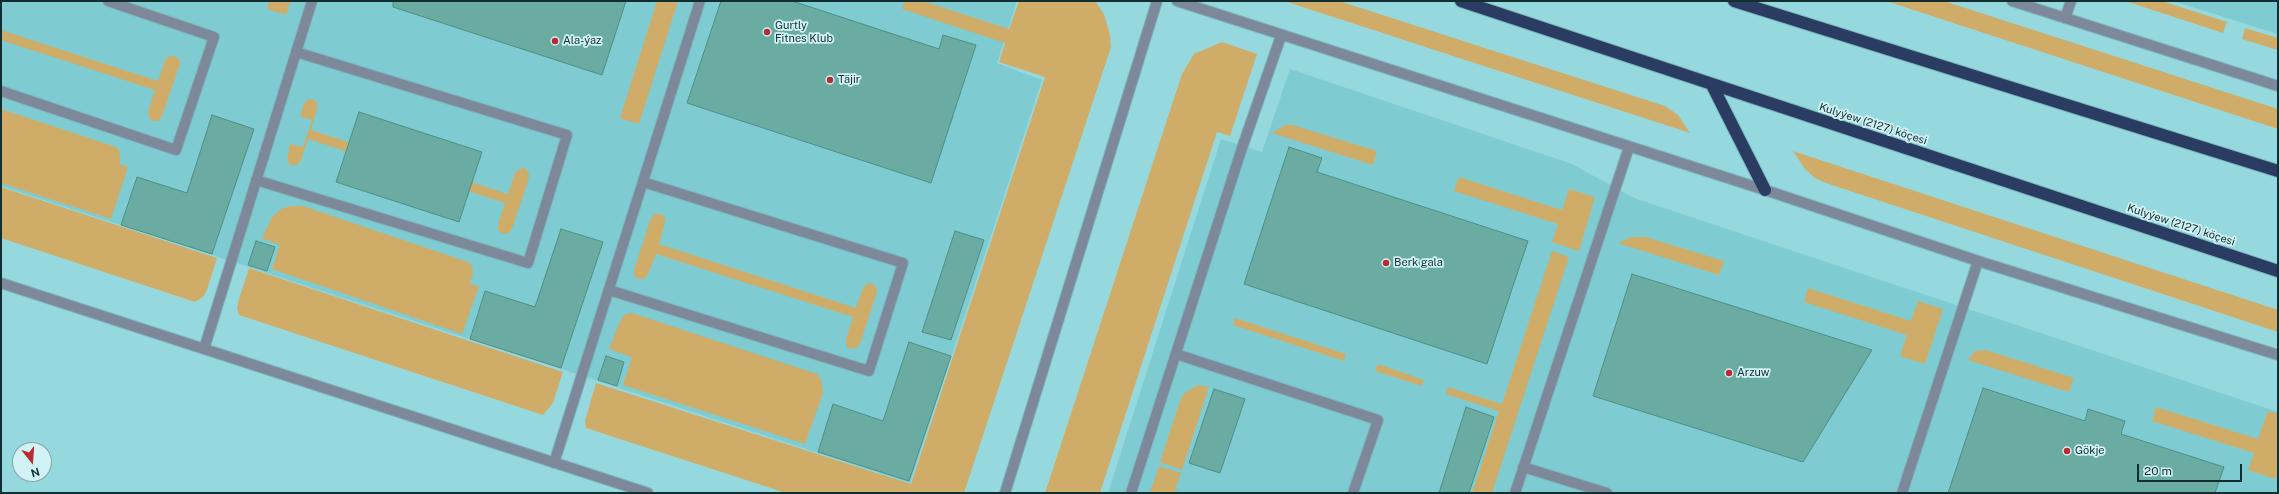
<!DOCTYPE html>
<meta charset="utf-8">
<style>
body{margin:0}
#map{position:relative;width:2279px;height:494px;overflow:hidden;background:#95d9df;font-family:"Public Sans",sans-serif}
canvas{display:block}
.frame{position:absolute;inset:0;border:2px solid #122e31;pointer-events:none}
.north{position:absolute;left:12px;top:442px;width:40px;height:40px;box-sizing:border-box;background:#d2f3f6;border:1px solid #85a4a7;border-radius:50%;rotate:163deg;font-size:11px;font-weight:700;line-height:16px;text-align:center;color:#122e31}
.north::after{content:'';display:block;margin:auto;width:14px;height:18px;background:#ba2a32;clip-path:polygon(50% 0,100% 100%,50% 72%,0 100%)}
.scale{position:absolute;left:2137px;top:464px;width:105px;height:18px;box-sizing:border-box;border:2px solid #122e31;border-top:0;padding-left:5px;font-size:12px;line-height:14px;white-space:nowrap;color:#122e31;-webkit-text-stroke:3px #d2f3f6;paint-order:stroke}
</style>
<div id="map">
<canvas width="2279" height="494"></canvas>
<div class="frame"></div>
<div class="north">N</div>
<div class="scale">20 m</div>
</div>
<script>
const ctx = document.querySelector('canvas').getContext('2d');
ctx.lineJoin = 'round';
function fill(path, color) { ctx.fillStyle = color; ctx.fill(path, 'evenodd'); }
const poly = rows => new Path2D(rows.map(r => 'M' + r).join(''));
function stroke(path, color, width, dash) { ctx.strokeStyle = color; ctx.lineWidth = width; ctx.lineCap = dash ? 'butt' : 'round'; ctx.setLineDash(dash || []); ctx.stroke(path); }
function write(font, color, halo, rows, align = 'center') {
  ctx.font = font + ' "Public Sans",sans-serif'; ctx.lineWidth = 3.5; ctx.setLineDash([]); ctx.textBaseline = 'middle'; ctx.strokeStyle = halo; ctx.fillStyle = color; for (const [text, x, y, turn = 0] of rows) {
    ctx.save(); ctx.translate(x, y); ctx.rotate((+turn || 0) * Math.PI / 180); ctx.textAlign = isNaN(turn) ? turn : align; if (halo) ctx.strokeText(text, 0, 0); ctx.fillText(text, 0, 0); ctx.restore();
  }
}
fill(poly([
 [1,1,1017,1,997,63,1042,80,910,483,1,186],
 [2173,1,2278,1,2278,34],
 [1290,69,1572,164,1634,198,2278,412,2278,493,1108,493,1221,139,1262,152]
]), '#7ecbd2');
fill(poly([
 [269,1,291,1,286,15,267,9],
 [657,1,678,1,639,124,620,118],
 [905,1,923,1,1009,29,1019,1,1095,1,1104,14,1110,35,1111,47,964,493,786,493,586,428,585,421,596,383,911,484,1045,77,999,62,1005,43,902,9],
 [1284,1,1339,1,1665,106,1678,115,1690,133],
 [1886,1,1944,1,2278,109,2278,129],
 [2125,1,2162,1,2227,22,2223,33],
 [2245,28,2278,38,2278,50,2242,39],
 [1,30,158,81,165,60,169,56,175,56,179,59,180,64,162,116,159,121,153,121,149,118,148,112,155,90,1,40],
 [1222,42,1257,54,1230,136,1217,132,1100,493,1045,493,1182,74,1194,54],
 [313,99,317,103,317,109,311,130,508,194,515,173,519,169,525,168,529,172,529,178,512,229,509,233,503,234,498,230,498,224,505,203,308,139,301,160,297,165,291,165,287,161,290,144,303,147,312,120,300,116,304,104,307,100],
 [1,109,116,147,120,152,120,164,128,167,111,219,1,183],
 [1285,125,1293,125,1377,151,1373,165,1272,133],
 [1793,151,2278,310,2278,332,1826,183,1815,178,1805,169],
 [1459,177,1562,210,1569,189,1595,197,1579,251,1552,242,1558,224,1454,191],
 [1,187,217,258,207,290,203,297,195,302,1,238],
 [291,206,303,206,468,262,472,266,473,273,470,284,479,286,462,334,272,269,280,245,262,238,272,217,281,209],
 [655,214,661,214,665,217,665,223,659,244,856,308,863,288,867,284,872,283,876,287,877,292,860,344,856,348,850,349,846,345,846,339,853,317,656,254,648,274,644,279,639,279,634,276,634,270,651,218],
 [1631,237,1646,237,1724,261,1719,275,1618,243],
 [1552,251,1569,257,1492,493,1472,493,1499,411,1446,394,1448,387,1502,404],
 [249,268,563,372,553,403,543,415,239,315,237,308,239,299],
 [1808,288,1911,321,1918,301,1943,309,1925,364,1900,356,1907,335,1804,302],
 [632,313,817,374,821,379,823,393,805,444,623,385,632,357,609,349,621,319,626,314],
 [1235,318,1346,354,1344,361,1233,325],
 [1986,350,2074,378,2069,392,1968,360,1975,351],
 [1378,364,1424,380,1422,386,1375,371],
 [1198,385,1209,387,1182,470,1160,462,1181,398,1186,392],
 [2156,407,2258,439,2268,411,2278,414,2278,470,2275,479,2248,470,2254,453,2152,421],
 [1159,466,1181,473,1175,490,1183,493,1150,493]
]), '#cfad69');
const building = poly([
 [393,1,626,1,602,75,393,7,393,1],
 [721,1,792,1,939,49,943,35,976,45,931,183,687,103,721,1],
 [359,112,482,152,459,222,336,182,359,112],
 [212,115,254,129,212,254,121,225,137,177,187,193,212,115],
 [1289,147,1322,158,1317,172,1528,241,1487,364,1244,284,1289,147],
 [561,229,603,242,561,368,470,339,485,291,535,307,561,229],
 [955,231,984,240,951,340,922,332,955,231],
 [256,241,275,247,267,271,248,265,256,241],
 [1632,274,1872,350,1803,462,1593,396,1632,274],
 [909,342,951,356,909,481,818,452,833,404,883,421,909,342],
 [606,356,624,362,617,386,598,380,606,356],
 [1983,388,2085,421,2088,409,2125,421,2121,434,2224,467,2215,493,1948,493,1983,388],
 [1214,389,1245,399,1220,473,1189,463,1214,389],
 [1466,407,1494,417,1469,493,1439,493,1466,407]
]);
fill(building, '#6baca2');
stroke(building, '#4e8f86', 1);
const lane = poly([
 [2065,18,2071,1],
 [1,91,176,150,214,37,108,1],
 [256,180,528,263,567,135,296,52],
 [1,283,648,493],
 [609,290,869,371,903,263,643,182],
 [204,349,312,1],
 [1176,354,1378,420,1353,493],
 [554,463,700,1],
 [1523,467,1607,493],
 [1005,493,1157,1],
 [1131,493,1242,148,1281,36],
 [1515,493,1629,147],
 [1902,493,1978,261]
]);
const street = poly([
 [1177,1,1765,190,1978,261,2278,355],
 [2012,1,2278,86]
]);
const highway = poly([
 [1461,1,2278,271],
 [1734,1,2278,171],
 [1712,85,1765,190]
]);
stroke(lane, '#7bb7bc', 12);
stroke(street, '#7bb7bc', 12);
stroke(highway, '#7bb7bc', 14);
stroke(lane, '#7e889b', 10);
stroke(street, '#7e889b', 10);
stroke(highway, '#2a3c61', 12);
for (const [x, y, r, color] of [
 [767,32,4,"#ba2a32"],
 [555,41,4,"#ba2a32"],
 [830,80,4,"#ba2a32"],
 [1386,263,4,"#ba2a32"],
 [1729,373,4,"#ba2a32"],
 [2067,451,4,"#ba2a32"]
]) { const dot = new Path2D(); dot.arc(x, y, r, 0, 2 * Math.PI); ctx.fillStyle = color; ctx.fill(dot); stroke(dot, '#d2f3f6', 1.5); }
write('11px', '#122e31', '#d2f3f6', [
 ["Gurtly",775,26],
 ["Fitnes Klub",775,39],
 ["Ala-ýaz",563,41],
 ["Täjir",838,80],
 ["Berk gala",1394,263],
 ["Arzuw",1737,373],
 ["Gökje",2075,451]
], 'left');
write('11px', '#122e31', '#d2f3f6', [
 ["Kulyýew (2127) köçesi",1873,124,18],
 ["Kulyýew (2127) köçesi",2181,225,18]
]);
</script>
